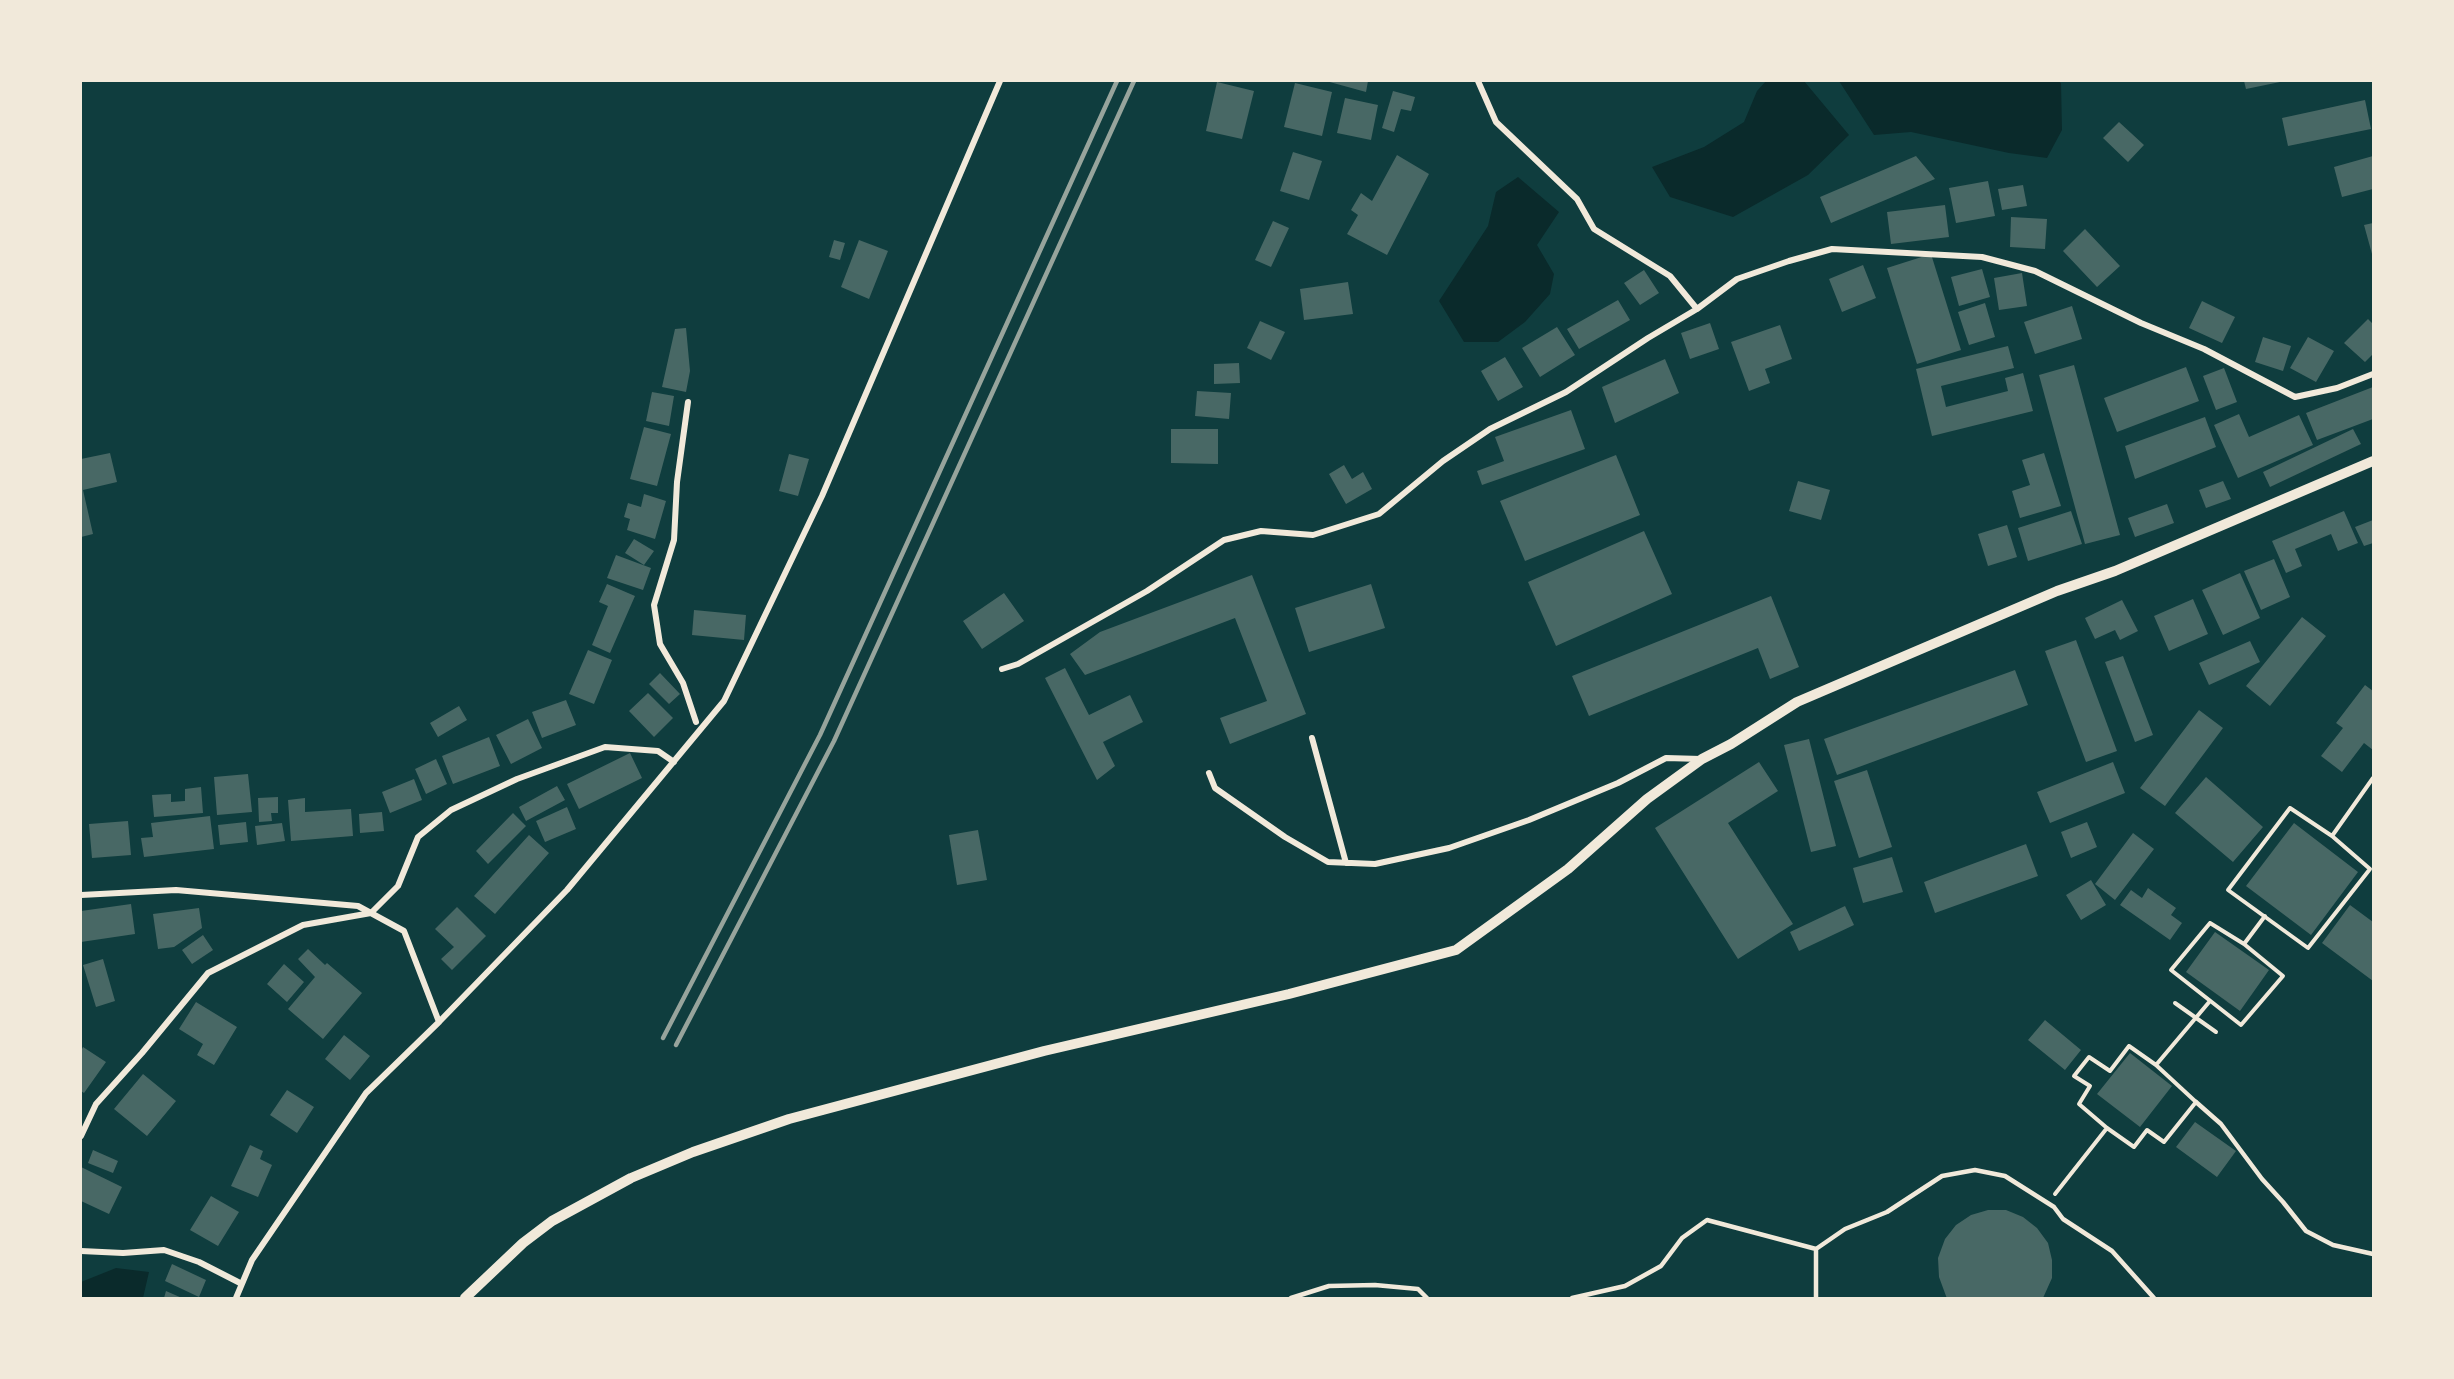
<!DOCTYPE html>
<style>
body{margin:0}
#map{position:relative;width:2454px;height:1379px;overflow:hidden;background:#0f3d3e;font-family:"PT Sans",sans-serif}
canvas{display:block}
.frame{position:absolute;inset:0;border:82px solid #f1e9da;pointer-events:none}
</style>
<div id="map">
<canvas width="2454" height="1379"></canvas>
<div class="frame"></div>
</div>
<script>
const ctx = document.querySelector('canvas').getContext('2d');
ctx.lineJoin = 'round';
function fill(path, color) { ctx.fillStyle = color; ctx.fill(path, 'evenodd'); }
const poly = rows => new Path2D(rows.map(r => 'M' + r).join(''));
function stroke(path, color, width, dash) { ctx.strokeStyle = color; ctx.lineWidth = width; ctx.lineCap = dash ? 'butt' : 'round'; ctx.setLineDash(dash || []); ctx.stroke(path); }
fill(poly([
 [1766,81,1804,81,1849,135,1808,175,1733,217,1670,197,1652,167,1704,147,1744,122,1757,91],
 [1839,81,2058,81,2061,83,2062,130,2047,158,2009,153,1911,132,1874,135],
 [1518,177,1559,212,1537,245,1554,274,1550,294,1525,322,1498,342,1464,342,1439,301,1488,226,1496,192],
 [116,1268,149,1272,143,1298,81,1298,81,1282]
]), '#0a2a2b');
fill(poly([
 [1326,81,1368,81,1366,92],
 [2244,81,2279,81,2280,82,2246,89],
 [1217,82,1254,91,1242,139,1206,131],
 [1295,83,1332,92,1322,136,1284,127],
 [1393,91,1415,97,1411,111,1401,109,1394,132,1382,128],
 [1345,98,1378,105,1371,140,1337,133],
 [2365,100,2371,129,2288,146,2282,118],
 [2119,122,2144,145,2128,162,2103,138],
 [1293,152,1322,161,1309,200,1280,191],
 [1397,155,1429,174,1387,255,1347,234,1358,215,1351,210,1361,193,1372,201],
 [1916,156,1935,179,1831,223,1820,197],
 [2373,156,2373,189,2342,197,2334,167],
 [1988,181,1995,216,1956,223,1949,188],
 [2023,185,2027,206,2002,210,1998,189],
 [1945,205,1949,237,1891,244,1887,212],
 [2011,217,2047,219,2045,249,2010,247],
 [1273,221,1289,228,1271,267,1255,260],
 [2373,223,2373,254,2372,254,2364,225],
 [2085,229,2120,266,2097,287,2063,251],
 [834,240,845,243,840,260,829,257],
 [859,240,888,251,869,299,841,287],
 [1931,254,1961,350,1917,364,1887,268],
 [1863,265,1876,298,1842,312,1829,279],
 [1982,269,1990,297,1959,306,1951,277],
 [1644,270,1659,293,1640,305,1624,283],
 [2022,273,2027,306,1999,310,1994,278],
 [1348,282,1353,314,1304,320,1300,289],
 [1618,300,1630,320,1579,349,1567,329],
 [2202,301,2235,317,2222,343,2189,328],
 [1985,303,1995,337,1969,345,1958,312],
 [2072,306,2082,339,2035,354,2024,322],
 [2368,319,2373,324,2373,354,2365,362,2344,343],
 [1260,321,1285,332,1271,360,1247,348],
 [1710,323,1719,349,1690,359,1681,333],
 [1780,325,1792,359,1765,369,1770,383,1749,391,1731,342],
 [1557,327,1575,355,1540,377,1522,348],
 [686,328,690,371,686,392,662,387,675,329],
 [2263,337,2291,346,2283,371,2255,362],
 [2308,337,2334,351,2316,382,2290,368],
 [2008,346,2014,368,1941,386,1946,407,2008,391,2005,378,2023,373,2033,411,1932,436,1916,369],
 [1505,357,1523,387,1498,401,1481,371],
 [1665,359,1679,393,1615,423,1602,387],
 [1239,363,1240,383,1214,384,1214,364],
 [2074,365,2120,535,2085,544,2039,375],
 [2186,367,2199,401,2117,432,2104,398],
 [2224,368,2237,402,2216,410,2203,376],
 [2373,387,2373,419,2317,440,2306,413],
 [1197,391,1231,393,1229,419,1195,416],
 [652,392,674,396,669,426,646,421],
 [1571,410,1585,449,1482,485,1477,471,1504,461,1495,437],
 [2239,414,2249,437,2299,415,2313,445,2238,478,2214,425],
 [2205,417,2216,447,2135,479,2125,446],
 [644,427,671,434,657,486,630,479],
 [1171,429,1218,429,1218,464,1171,463],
 [2353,429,2361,444,2270,487,2263,472],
 [110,453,117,482,83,490,93,534,81,537,81,459],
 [2044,453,2061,506,2020,518,2012,491,2030,485,2022,460],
 [789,454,809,459,798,496,779,491],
 [1616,455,1640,515,1525,561,1500,501],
 [1344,465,1352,479,1363,472,1372,489,1346,504,1329,474],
 [1798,481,1830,490,1821,520,1789,511],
 [2223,481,2231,499,2206,508,2199,490],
 [644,494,666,501,655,539,627,530,630,519,624,517,628,503,641,507],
 [2167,504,2174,523,2135,537,2128,518],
 [2071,511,2082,544,2028,561,2018,528],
 [2344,511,2358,543,2338,551,2331,534,2295,549,2302,566,2286,573,2272,541],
 [2373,520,2373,543,2364,546,2355,527],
 [2007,525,2017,557,1988,566,1978,534],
 [1644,531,1672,594,1556,646,1528,582],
 [634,539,654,551,644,565,625,553],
 [616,555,651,568,643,590,607,578],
 [2274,559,2290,597,2261,610,2244,571],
 [2240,573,2260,618,2223,635,2202,590],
 [1252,575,1306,714,1230,744,1220,718,1267,701,1235,618,1085,675,1070,654,1100,632],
 [607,584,635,596,610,653,592,645,608,606,599,602],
 [1371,584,1385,628,1309,652,1295,608],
 [1004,593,1024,621,982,649,963,621],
 [1771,596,1799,667,1770,679,1758,648,1589,716,1572,676],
 [2193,599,2208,634,2169,651,2154,616],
 [2122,600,2138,631,2120,640,2115,630,2095,639,2085,618],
 [694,610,746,615,744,640,692,635],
 [2302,617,2326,636,2270,706,2246,686],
 [2076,640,2117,751,2086,762,2045,651],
 [2250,641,2260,662,2209,685,2199,663],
 [588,650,612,660,594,704,569,694],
 [2123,656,2153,735,2135,742,2105,662],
 [1065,668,1089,715,1130,695,1143,722,1103,742,1115,766,1097,780,1045,678],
 [2015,670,2028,705,1837,775,1824,739],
 [660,673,680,694,669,704,649,684],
 [2365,685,2373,691,2373,750,2364,743,2342,772,2321,756,2343,728,2336,723],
 [648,693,673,718,654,737,629,711],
 [566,700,576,725,542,738,532,712],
 [459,706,467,720,438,737,430,723],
 [2199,710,2223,728,2165,806,2140,788],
 [528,719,542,748,511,764,496,735],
 [489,737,500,766,453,784,442,756],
 [1809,739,1836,846,1811,852,1784,745],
 [630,753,642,778,579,809,567,784],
 [436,759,447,784,426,794,415,769],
 [1759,762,1778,791,1728,823,1793,924,1738,959,1655,828],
 [2113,762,2125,793,2050,823,2037,792],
 [1867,770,1892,847,1859,858,1834,781],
 [248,774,252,812,217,815,214,777],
 [2206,777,2263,827,2233,862,2175,813],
 [414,779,422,800,390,813,382,792],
 [557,786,565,800,526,821,519,807],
 [201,787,203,813,154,817,152,795,171,794,171,802,185,801,185,789],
 [278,797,278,813,271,813,272,821,259,822,258,798],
 [305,798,305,812,351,809,353,836,291,841,288,800],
 [567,807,576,829,545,842,536,821],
 [382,812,384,831,360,833,359,814],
 [513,813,526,826,488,864,476,851],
 [210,816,214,849,144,857,141,838,153,837,151,823],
 [128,821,131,855,92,858,89,824],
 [246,822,248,842,220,845,218,825],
 [2087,822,2097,847,2071,858,2061,832],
 [282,823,285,841,257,845,255,826],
 [2294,823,2358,872,2311,935,2246,886],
 [978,830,987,880,957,885,949,835],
 [2133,833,2154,849,2115,900,2095,884],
 [529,835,549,853,495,914,474,896],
 [2026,844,2038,876,1935,913,1924,882],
 [1892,857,1903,892,1863,903,1853,868],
 [2091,880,2106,905,2081,920,2066,895],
 [2148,888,2176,908,2171,915,2182,923,2170,940,2120,905,2131,890,2142,898],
 [131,904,135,934,81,942,81,911],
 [2350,905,2373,922,2373,981,2322,943],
 [1845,906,1854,925,1799,951,1790,932],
 [457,907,486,936,452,970,441,959,454,947,435,929],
 [199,908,202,928,174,947,158,949,153,914],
 [2215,932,2269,970,2240,1011,2186,972],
 [203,935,213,950,192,964,182,950],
 [308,949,325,965,327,963,362,993,323,1039,288,1009,315,977,298,959],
 [103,959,115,1001,96,1007,83,965],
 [284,964,304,982,287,1002,267,984],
 [196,1002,237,1027,214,1065,197,1055,203,1044,179,1029],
 [2045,1020,2081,1050,2065,1070,2028,1040],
 [344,1035,370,1056,350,1080,325,1059],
 [83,1047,106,1062,84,1093,81,1091,81,1051],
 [2130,1053,2172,1086,2140,1127,2097,1094],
 [143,1074,176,1101,147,1136,114,1109],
 [287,1090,314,1107,297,1133,270,1115],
 [2195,1122,2236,1151,2217,1177,2176,1147],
 [250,1145,263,1151,260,1159,272,1165,258,1197,231,1186],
 [93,1150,118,1161,113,1173,88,1163],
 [81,1167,122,1187,109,1214,81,1201],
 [211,1196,239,1212,218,1246,190,1230],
 [1988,1210,2006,1210,2023,1217,2037,1228,2048,1243,2052,1260,2052,1278,2043,1298,1947,1298,1946,1296,1939,1277,1938,1258,1945,1239,1956,1225,1971,1215],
 [172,1264,206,1280,199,1297,165,1281],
 [166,1291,182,1298,164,1298]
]), '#486865');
stroke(poly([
 [2290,808,2332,836,2370,869,2308,948,2228,890,2290,808],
 [2332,836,2373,778],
 [2210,923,2244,944,2283,976,2241,1025,2171,970,2210,923],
 [2244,944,2265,916],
 [2175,1003,2216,1032],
 [2129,1046,2156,1065,2196,1102,2164,1142,2147,1130,2134,1147,2107,1128,2079,1104,2090,1086,2074,1076,2089,1057,2110,1071,2129,1046],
 [2156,1065,2210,1001],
 [2055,1194,2107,1128]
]), '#f1e9da', 4);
stroke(poly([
 [2196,1102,2221,1124,2262,1179,2283,1202,2306,1231,2333,1245,2373,1254],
 [1816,1249,1816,1298],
 [1291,1298,1329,1286,1375,1285,1418,1289,1427,1298],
 [1572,1298,1625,1286,1661,1266,1682,1238,1707,1220,1816,1249,1845,1229,1887,1212,1942,1176,1975,1170,2005,1176,2054,1207,2063,1219,2112,1251,2154,1298]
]), '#f1e9da', 4.5);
stroke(poly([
 [1478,81,1496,122,1577,199,1594,229,1670,276,1697,309,1737,279,1789,261,1832,249,1982,257,2035,271,2141,323,2204,349,2295,397,2337,388,2373,374],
 [688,402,677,482,674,540,654,605,660,644,683,683,696,722],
 [1002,669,1018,664,1147,591,1224,540,1261,531,1313,535,1379,514,1443,461,1490,429,1566,392,1648,338,1697,309],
 [1312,738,1346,863],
 [1209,773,1215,788,1285,837,1328,862,1375,864,1449,848,1529,820,1618,783,1666,758,1701,759],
 [81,895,176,890,358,906,404,931,439,1022],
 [81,1136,96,1104,142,1053,208,973,303,925,371,913,398,886,418,837,451,810,517,779,605,747,658,751,674,762],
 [81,1251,123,1253,164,1250,199,1262,242,1284],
 [236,1298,252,1260,366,1093,439,1022,567,890,724,701,822,496,1000,81]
]), '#f1e9da', 6);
stroke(poly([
 [465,1298,523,1243,552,1221,631,1178,693,1152,789,1119,1044,1051,1289,994,1456,950,1568,869,1647,799,1702,759,1731,744,1797,702,2057,591,2115,571,2373,461]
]), '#f1e9da', 10);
stroke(poly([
 [663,1038,820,735,1117,81],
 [676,1045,834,741,1134,81]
]), '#97a49c', 4.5);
</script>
